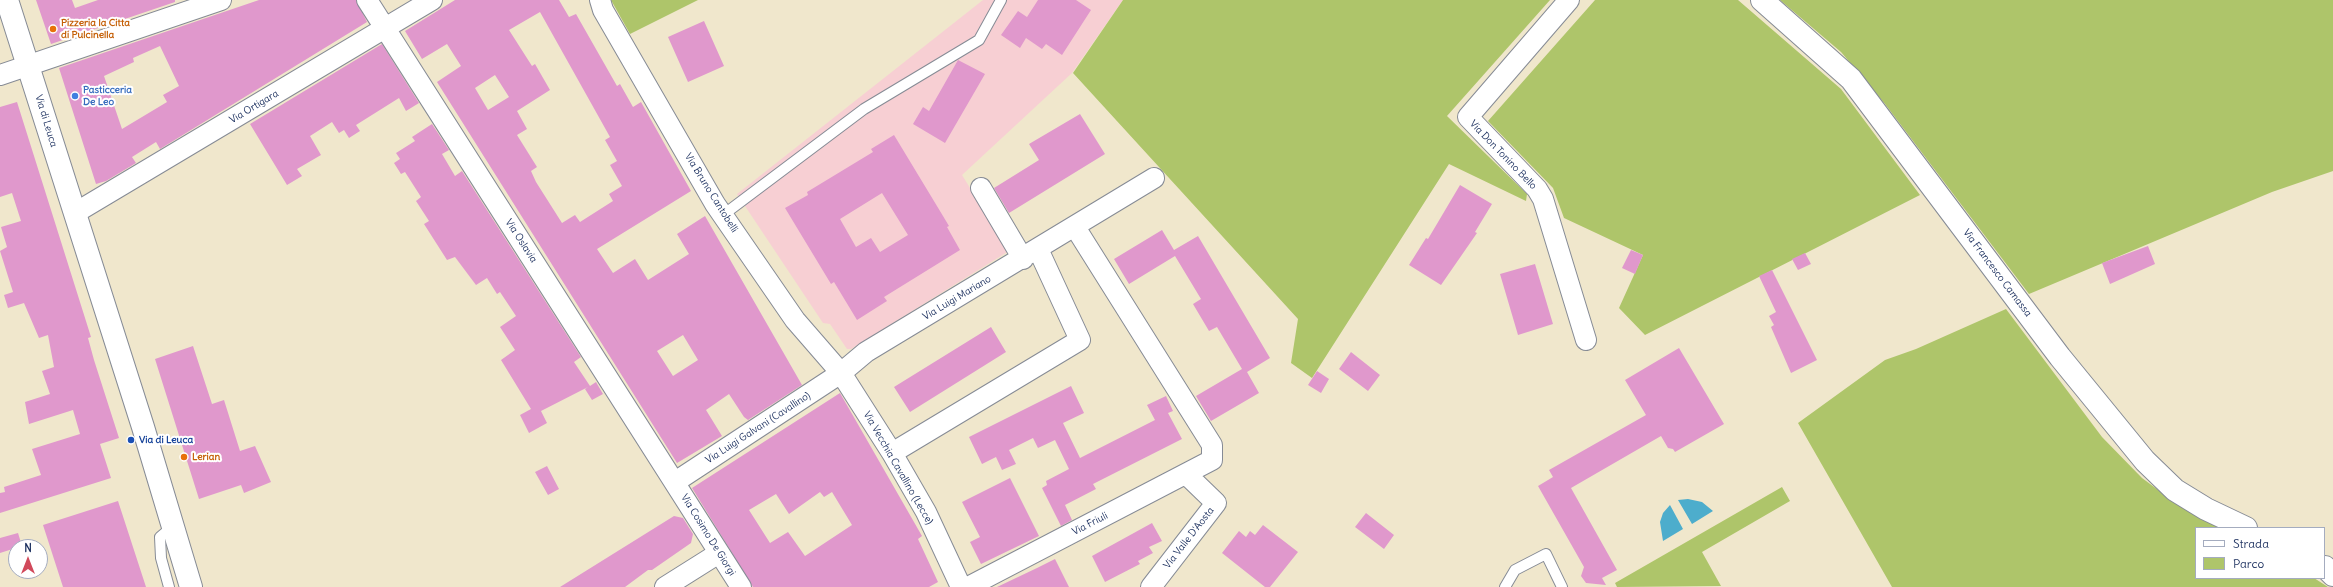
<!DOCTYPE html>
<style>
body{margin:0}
#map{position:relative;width:2333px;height:587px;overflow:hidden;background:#f0e7cc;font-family:Delius,sans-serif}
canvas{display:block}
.legend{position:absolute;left:2195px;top:527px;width:130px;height:52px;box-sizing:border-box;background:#fff;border:1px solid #a4acbf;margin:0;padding:5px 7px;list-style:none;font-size:12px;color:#1b2f5e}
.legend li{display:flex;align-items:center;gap:8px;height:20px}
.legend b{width:20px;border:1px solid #a4acbf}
.north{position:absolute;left:8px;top:539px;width:40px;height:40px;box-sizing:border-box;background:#fff;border:1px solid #a4acbf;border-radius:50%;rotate:0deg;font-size:11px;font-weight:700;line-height:16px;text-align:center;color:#1b2f5e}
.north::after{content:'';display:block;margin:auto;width:14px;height:18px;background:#d1495b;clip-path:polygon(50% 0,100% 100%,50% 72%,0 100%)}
</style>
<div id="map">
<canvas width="2333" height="587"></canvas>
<ul class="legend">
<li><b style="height:5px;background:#fff"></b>Strada</li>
<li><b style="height:11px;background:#aec56a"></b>Parco</li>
</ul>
<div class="north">N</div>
</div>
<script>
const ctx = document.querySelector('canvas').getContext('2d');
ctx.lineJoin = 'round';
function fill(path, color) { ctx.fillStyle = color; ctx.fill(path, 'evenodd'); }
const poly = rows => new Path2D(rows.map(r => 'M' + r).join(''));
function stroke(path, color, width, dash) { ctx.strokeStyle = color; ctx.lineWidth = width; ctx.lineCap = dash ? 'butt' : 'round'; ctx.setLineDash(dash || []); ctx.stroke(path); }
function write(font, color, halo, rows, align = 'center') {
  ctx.font = font + ' Delius,sans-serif'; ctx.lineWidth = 4; ctx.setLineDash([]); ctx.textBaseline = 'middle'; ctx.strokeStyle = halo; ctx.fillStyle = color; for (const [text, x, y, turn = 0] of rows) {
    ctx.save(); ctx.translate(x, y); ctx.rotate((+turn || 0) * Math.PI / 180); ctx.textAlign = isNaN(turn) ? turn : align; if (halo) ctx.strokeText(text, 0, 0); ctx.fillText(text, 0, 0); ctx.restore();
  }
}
fill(poly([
 [983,0,1123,0,1072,73,962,175,1009,251,851,349,847,349,830,324,823,323,737,194]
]), '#f7cfd3');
fill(poly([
 [611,0,698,0,630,34],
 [1123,0,1550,0,1447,116,1527,194,1526,201,1449,164,1312,378,1291,363,1298,319,1073,73],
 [1595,0,1738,0,1841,89,1920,195,1645,335,1619,308,1643,255,1564,218,1553,188,1488,121],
 [1780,0,2333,0,2333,171,2272,192,2029,294,1885,104,1841,52],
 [2006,309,2102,437,2142,478,2181,507,2222,528,2196,528,2196,578,2314,578,2328,587,1892,587,1798,423,1885,360,1916,349],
 [1782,487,1790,501,1702,552,1721,586,1617,587,1615,583]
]), '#aec56a');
fill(poly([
 [1688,499,1702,502,1713,511,1692,524,1678,500],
 [1670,505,1683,529,1663,541,1660,522,1663,513]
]), '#4dadcc');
fill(poly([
 [36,0,72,0,75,8,98,0,175,0,175,2,51,44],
 [259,0,356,0,367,22,160,149,156,142,132,157,136,163,106,181,96,184,59,68],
 [160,46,179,86,163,95,167,102,122,129,104,76,134,62,133,58],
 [455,0,559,0,569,17,576,14,617,86,620,84,633,107,641,102,691,191,597,249,613,273,635,259,648,280,689,254,677,234,705,216,802,385,748,420,744,417,729,394,706,410,722,436,677,463,437,82,461,66,447,44,422,59,405,31],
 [540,12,610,137,605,140,617,161,610,165,622,186,609,194,613,201,580,222,575,215,562,223,536,182,531,171,537,167,517,135,527,129,517,111,550,90,535,64,532,66,509,30],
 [495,75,509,97,488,110,475,88],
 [683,335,698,360,673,376,657,351],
 [1038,0,1076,0,1091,10,1062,55,1046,44,1042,49,1026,38,1020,48,1001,35,1018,11,1027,17],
 [704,21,724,66,688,82,668,37],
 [382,44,419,103,406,111,399,98,356,125,360,131,349,138,344,130,339,133,332,122,310,136,321,155,297,169,302,176,287,185,250,124],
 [958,60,985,74,945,143,913,124,923,107,929,111],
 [17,102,91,337,88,338,94,360,119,438,100,444,111,478,0,513,0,493,5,492,4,487,41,475,32,449,80,434,73,410,29,424,25,402,50,394,42,371,54,367,48,335,39,338,24,303,8,308,4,295,13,292,0,251,7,247,1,227,21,221,12,193,0,197,0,107],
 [1080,114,1105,154,1009,213,994,188,1039,160,1029,144],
 [432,124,449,150,442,154,455,176,462,171,581,357,574,362,590,386,596,382,603,394,592,400,585,389,588,387,541,411,547,423,529,433,520,415,531,409,501,360,515,350,500,327,516,316,500,292,497,294,487,278,476,285,455,257,447,260,424,224,429,221,416,201,421,197,405,172,401,174,394,163,400,159,396,153,415,141,412,137],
 [894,135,943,216,949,226,947,227,960,250,884,297,887,301,857,320,834,282,831,284,785,208,808,195,807,192,873,152,871,149],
 [882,193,908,235,880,252,871,238,856,247,840,219],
 [1460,185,1492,204,1475,232,1477,233,1441,285,1409,265,1426,238,1428,239],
 [1162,230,1174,250,1198,236,1270,358,1247,372,1259,393,1211,421,1196,396,1242,369,1217,327,1209,331,1193,304,1201,299,1175,256,1129,284,1114,259],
 [2148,246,2155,264,2110,284,2102,263],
 [1631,250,1643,255,1635,274,1622,268],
 [1805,253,1811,264,1798,270,1792,259],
 [1535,264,1553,324,1518,335,1500,274],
 [1772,270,1817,360,1791,373,1771,327,1774,325,1769,316,1776,312,1759,276],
 [991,327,1006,352,910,412,894,387],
 [193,346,212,404,224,400,240,451,255,446,271,482,244,493,241,485,199,499,155,359],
 [1679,348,1724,424,1675,452,1673,449,1668,448,1661,436,1571,488,1617,570,1602,578,1606,585,1586,583,1581,576,1584,567,1538,486,1553,477,1549,470,1646,415,1625,380],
 [1351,352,1380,375,1368,391,1339,369],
 [1317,371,1329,379,1321,393,1308,385],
 [1071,386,1084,413,1063,423,1080,458,1155,420,1147,405,1166,396,1173,411,1168,413,1182,439,1093,484,1096,489,1065,505,1072,520,1061,526,1042,488,1047,485,1046,481,1069,469,1055,440,1038,448,1033,438,1009,450,1016,464,1002,470,996,457,982,464,969,437],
 [840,393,922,536,918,539,938,582,929,587,753,587,692,488],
 [820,492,824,497,832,492,852,525,805,556,788,532,770,543,749,510,776,494,789,514],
 [547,466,559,489,548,495,535,472],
 [1010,478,1039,536,981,564,970,542,980,537,962,502],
 [118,501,146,587,63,587,43,525],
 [1366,513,1394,535,1384,549,1355,527],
 [674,516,683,518,693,534,691,543,652,570,648,570,625,587,560,587],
 [1152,523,1162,541,1149,547,1153,553,1138,561,1140,564,1105,582,1092,556],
 [1263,525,1298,552,1270,587,1265,587,1222,553,1239,531,1246,537,1250,531,1255,535],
 [18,533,22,546,0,553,0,538],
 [1055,559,1069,587,997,587,1037,568]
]), '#e098cc');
const lane = poly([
 [723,215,864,109,979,40,1001,0],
 [169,587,161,558,160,537,173,526],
 [1505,587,1515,570,1546,554,1562,587]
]);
const street = poly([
 [367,0,741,587],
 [600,0,603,10,715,204,795,320,841,373,892,453,926,512,961,587],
 [1569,0,1468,117,1537,189,1543,199,1586,340],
 [0,75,221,0],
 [981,188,1023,259],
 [75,213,432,0],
 [892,453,1080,340,1038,249],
 [675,482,841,373,866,352,1154,178],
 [665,587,719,553],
 [968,587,1212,460,1212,445,1075,227],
 [1151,587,1216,503,1186,474]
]);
const secondary = poly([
 [7,0,143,427,191,587],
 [1762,0,1851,79,2060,357,2145,461,2175,490,2206,509,2246,528],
 [2325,567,2333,575]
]);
stroke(lane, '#868b95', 12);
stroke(street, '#868b95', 22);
stroke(secondary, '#868b95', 24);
stroke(lane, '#fff', 10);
stroke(street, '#fff', 20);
stroke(secondary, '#fff', 22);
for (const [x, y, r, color] of [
 [53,29,4,"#e8710a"],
 [75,96,4,"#3f7fe0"],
 [131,440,4,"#1a4fb4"],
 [184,457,4,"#e8710a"]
]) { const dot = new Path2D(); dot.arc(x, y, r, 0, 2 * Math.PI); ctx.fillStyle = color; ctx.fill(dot); stroke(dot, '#fff', 1.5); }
write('bold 10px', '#c56008', '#fff', [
 ["Pizzeria la Citta",61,23],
 ["di Pulcinella",61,35],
 ["Lerian",192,457]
], 'left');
write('bold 10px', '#366cbe', '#fff', [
 ["Pasticceria",83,90],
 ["De Leo",83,102]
], 'left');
write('10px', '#1b2f5e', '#fff', [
 ["Via Ortigara",254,107,-31],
 ["Via di Leuca",46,121,73],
 ["Via Don Tonino Bello",1503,155,46],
 ["Via Bruno Cantobelli",711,193,58],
 ["Via Oslavia",521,241,57],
 ["Via Francesco Camassa",1997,273,53],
 ["Via Luigi Mariano",957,298,-31],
 ["Via Luigi Galvani (Cavallino)",758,428,-33],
 ["Via Vecchia Cavallino (Lecce)",898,468,60],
 ["Via Friuli",1090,524,-27],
 ["Via Cosimo De Giorgi",708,535,58],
 ["Via Valle D'Aosta",1189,538,-52]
]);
write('bold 10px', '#164399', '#fff', [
 ["Via di Leuca",139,440]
], 'left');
</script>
